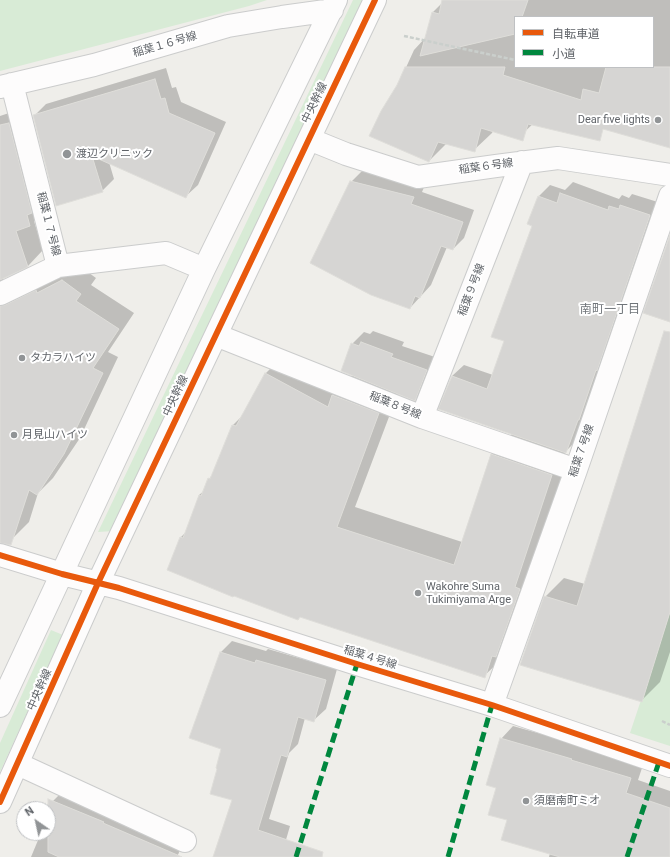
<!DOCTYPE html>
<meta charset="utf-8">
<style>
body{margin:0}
#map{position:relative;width:670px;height:857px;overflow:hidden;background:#efeeea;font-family:Roboto,"Noto Sans JP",sans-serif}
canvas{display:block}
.legend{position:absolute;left:514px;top:16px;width:140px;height:52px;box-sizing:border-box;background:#fff;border:1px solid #bfc1c3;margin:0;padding:5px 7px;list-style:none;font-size:12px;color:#5f6368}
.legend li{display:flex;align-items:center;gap:8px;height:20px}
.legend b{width:20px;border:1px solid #bfc1c3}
.north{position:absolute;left:16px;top:801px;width:40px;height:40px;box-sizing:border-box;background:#fff;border:1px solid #bfc1c3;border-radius:50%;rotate:326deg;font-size:11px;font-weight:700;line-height:16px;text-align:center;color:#5f6368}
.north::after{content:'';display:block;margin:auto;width:14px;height:18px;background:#919496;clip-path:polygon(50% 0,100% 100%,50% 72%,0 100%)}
</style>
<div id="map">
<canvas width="670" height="857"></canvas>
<ul class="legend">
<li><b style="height:5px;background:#e8590c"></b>自転車道</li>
<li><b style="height:5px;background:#00873e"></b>小道</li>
</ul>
<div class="north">N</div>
</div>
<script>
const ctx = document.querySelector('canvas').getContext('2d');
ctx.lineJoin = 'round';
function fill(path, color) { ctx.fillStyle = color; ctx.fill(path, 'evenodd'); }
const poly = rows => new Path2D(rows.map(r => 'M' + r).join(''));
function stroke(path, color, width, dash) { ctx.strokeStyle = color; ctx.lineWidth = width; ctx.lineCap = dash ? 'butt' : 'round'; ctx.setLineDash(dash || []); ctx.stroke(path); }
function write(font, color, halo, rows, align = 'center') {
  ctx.font = font + ' Roboto,"Noto Sans JP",sans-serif'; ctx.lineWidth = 4; ctx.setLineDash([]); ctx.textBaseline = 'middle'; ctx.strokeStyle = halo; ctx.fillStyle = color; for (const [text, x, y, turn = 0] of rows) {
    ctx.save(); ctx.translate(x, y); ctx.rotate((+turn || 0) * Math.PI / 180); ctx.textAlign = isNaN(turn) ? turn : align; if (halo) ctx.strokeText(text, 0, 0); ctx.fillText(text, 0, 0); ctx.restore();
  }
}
fill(poly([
 [0,0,267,0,249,6,0,71],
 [353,0,368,0,114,531,98,532],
 [670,613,670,746,630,733],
 [51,630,63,635,0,772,0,743]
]), '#d8ebd6');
fill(poly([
 [443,0,670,0,670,147,539,109,536,121,518,138,493,131,492,133,474,150,447,143,429,161,398,85,414,50,426,37,433,12,443,2],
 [515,17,653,17,653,67,515,67],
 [166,68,172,88,176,87,181,102,226,122,198,185,186,196,109,162,114,179,102,191,34,116,46,104],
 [24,108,45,210,34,221,43,250,28,266,3,278,4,284,78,265,96,278,91,285,134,313,108,352,118,357,80,438,53,478,38,493,29,522,13,538,0,533,0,116],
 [363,170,425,185,422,192,474,210,464,238,453,249,447,247,431,285,410,308,351,182],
 [573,182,619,199,622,195,629,198,632,194,661,203,577,440,564,453,571,456,504,657,484,676,168,570,181,537,186,532,199,495,204,491,209,479,212,475,233,425,242,416,266,373,285,354,343,386,353,375,352,344,364,332,370,334,373,331,404,342,402,346,438,358,426,388,415,400,398,393,355,507,462,542,491,454,512,434,452,376,464,365,493,375,506,341,533,226,539,196,550,185,565,190],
 [670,352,670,652,660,682,641,701,545,597,564,578,585,584],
 [232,641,266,651,268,649,337,669,326,709,314,720,305,718,298,744,289,753,269,819,290,826,281,857,219,857,251,745,191,737,221,652],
 [513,726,584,746,643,765,638,780,670,791,670,857,549,857,550,853,508,819,497,787,501,739],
 [66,788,185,839,177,857,31,857,41,833,48,833,48,814,53,801]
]), '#0003');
const building = poly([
 [442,0,528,0,522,17,515,17,515,34,420,56,432,12,439,14,442,0],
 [405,67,505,67,503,75,581,100,583,89,599,93,606,67,670,67,670,148,603,129,600,141,528,124,523,141,481,128,475,152,438,142,429,162,369,136,381,111,397,85,405,67],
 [155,79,161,99,165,98,169,113,215,133,186,198,92,156,103,192,56,206,33,115,155,79],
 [9,123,32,213,27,215,30,226,16,231,28,267,0,280,0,125,9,123],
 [350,181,414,197,411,204,463,222,453,250,441,246,420,298,415,296,410,309,371,295,310,263,350,181],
 [560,193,608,210,609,206,619,209,620,205,650,215,597,371,596,370,579,420,578,420,566,453,438,409,452,376,487,389,504,341,491,337,532,226,527,224,538,196,557,203,560,193],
 [670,235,670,322,643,313,670,235],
 [62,280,81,294,76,301,119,329,93,368,103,373,64,454,37,495,29,490,11,545,0,543,0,306,5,305,36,290,37,293,62,280],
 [664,331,670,332,670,612,642,702,520,665,544,596,577,606,664,331],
 [361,342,393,354,391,357,427,370,415,401,341,371,351,343,359,346,361,342],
 [265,373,328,407,332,395,379,413,337,527,454,565,491,454,552,475,515,587,520,589,496,657,492,656,485,678,300,617,298,620,234,596,233,597,167,570,180,537,183,538,199,495,201,496,208,478,210,479,232,425,236,426,265,373],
 [220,652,255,663,256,660,326,680,314,722,298,717,287,757,281,755,258,830,323,852,322,857,213,857,232,800,210,794,217,769,216,768,221,749,189,738,220,652],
 [500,738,572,759,571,760,631,778,626,793,670,808,670,857,560,857,501,840,507,820,488,815,496,788,486,785,500,738],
 [48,799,104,822,103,823,182,857,59,857,48,852,48,799]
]);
fill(building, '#d6d5d3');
stroke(building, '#deddd9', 1);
const minor = poly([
 [12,84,58,266,166,253,204,269],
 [0,87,94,65,228,26,282,17,332,10],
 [309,139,346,154,418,177,496,166,558,158,670,175],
 [0,294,58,266],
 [216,335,422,417,576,470],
 [422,417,522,162],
 [0,555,62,574,119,588,357,664,492,705,670,766],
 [492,705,576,470,670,196],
 [0,706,204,269,336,0],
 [18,764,185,841],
 [0,802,98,583,309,139,375,0]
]);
stroke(minor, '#cbcccc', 24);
stroke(poly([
 [404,36,515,60],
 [662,721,670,725]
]), '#cacfcc', 2.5, [4, 2]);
stroke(minor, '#fdfcfc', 22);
stroke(poly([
 [296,857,357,664],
 [448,857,492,705],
 [627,857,659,762]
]), '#00873e', 5, [10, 5]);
stroke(poly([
 [0,555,62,574,119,588,357,664,492,705,670,766],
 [0,802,98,583,309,139,375,0]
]), '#e8590c', 6);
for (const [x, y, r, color] of [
 [658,120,4,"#919496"],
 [67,154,5,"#919496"],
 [22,358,4,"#919496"],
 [14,435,4,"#919496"],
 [418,593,4,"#919496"],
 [526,801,4,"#919496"]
]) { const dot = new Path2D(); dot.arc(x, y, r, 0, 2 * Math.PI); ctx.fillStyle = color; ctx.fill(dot); stroke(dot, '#fff', 1.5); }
write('11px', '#5f6368', '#fff', [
 ["稲葉１６号線",165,45,-16],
 ["中央幹線",315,103,-64],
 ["稲葉６号線",486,167,-8],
 ["稲葉１７号線",48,224,76],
 ["稲葉９号線",472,290,-69],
 ["中央幹線",176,396,-65],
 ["稲葉８号線",395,406,22],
 ["稲葉７号線",582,451,-71],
 ["稲葉４号線",370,658,17],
 ["中央幹線",40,690,-66]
]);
write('11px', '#5f6368', '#fff', [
 ["Dear five lights",650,120,"right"],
 ["渡辺クリニック",76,154],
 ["タカラハイツ",30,358],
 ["月見山ハイツ",22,435],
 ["Wakohre Suma",426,587],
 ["Tukimiyama Arge",426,600],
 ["須磨南町ミオ",534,801]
], 'left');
write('12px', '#70757a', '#fff', [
 ["南町一丁目",610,310]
]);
</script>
